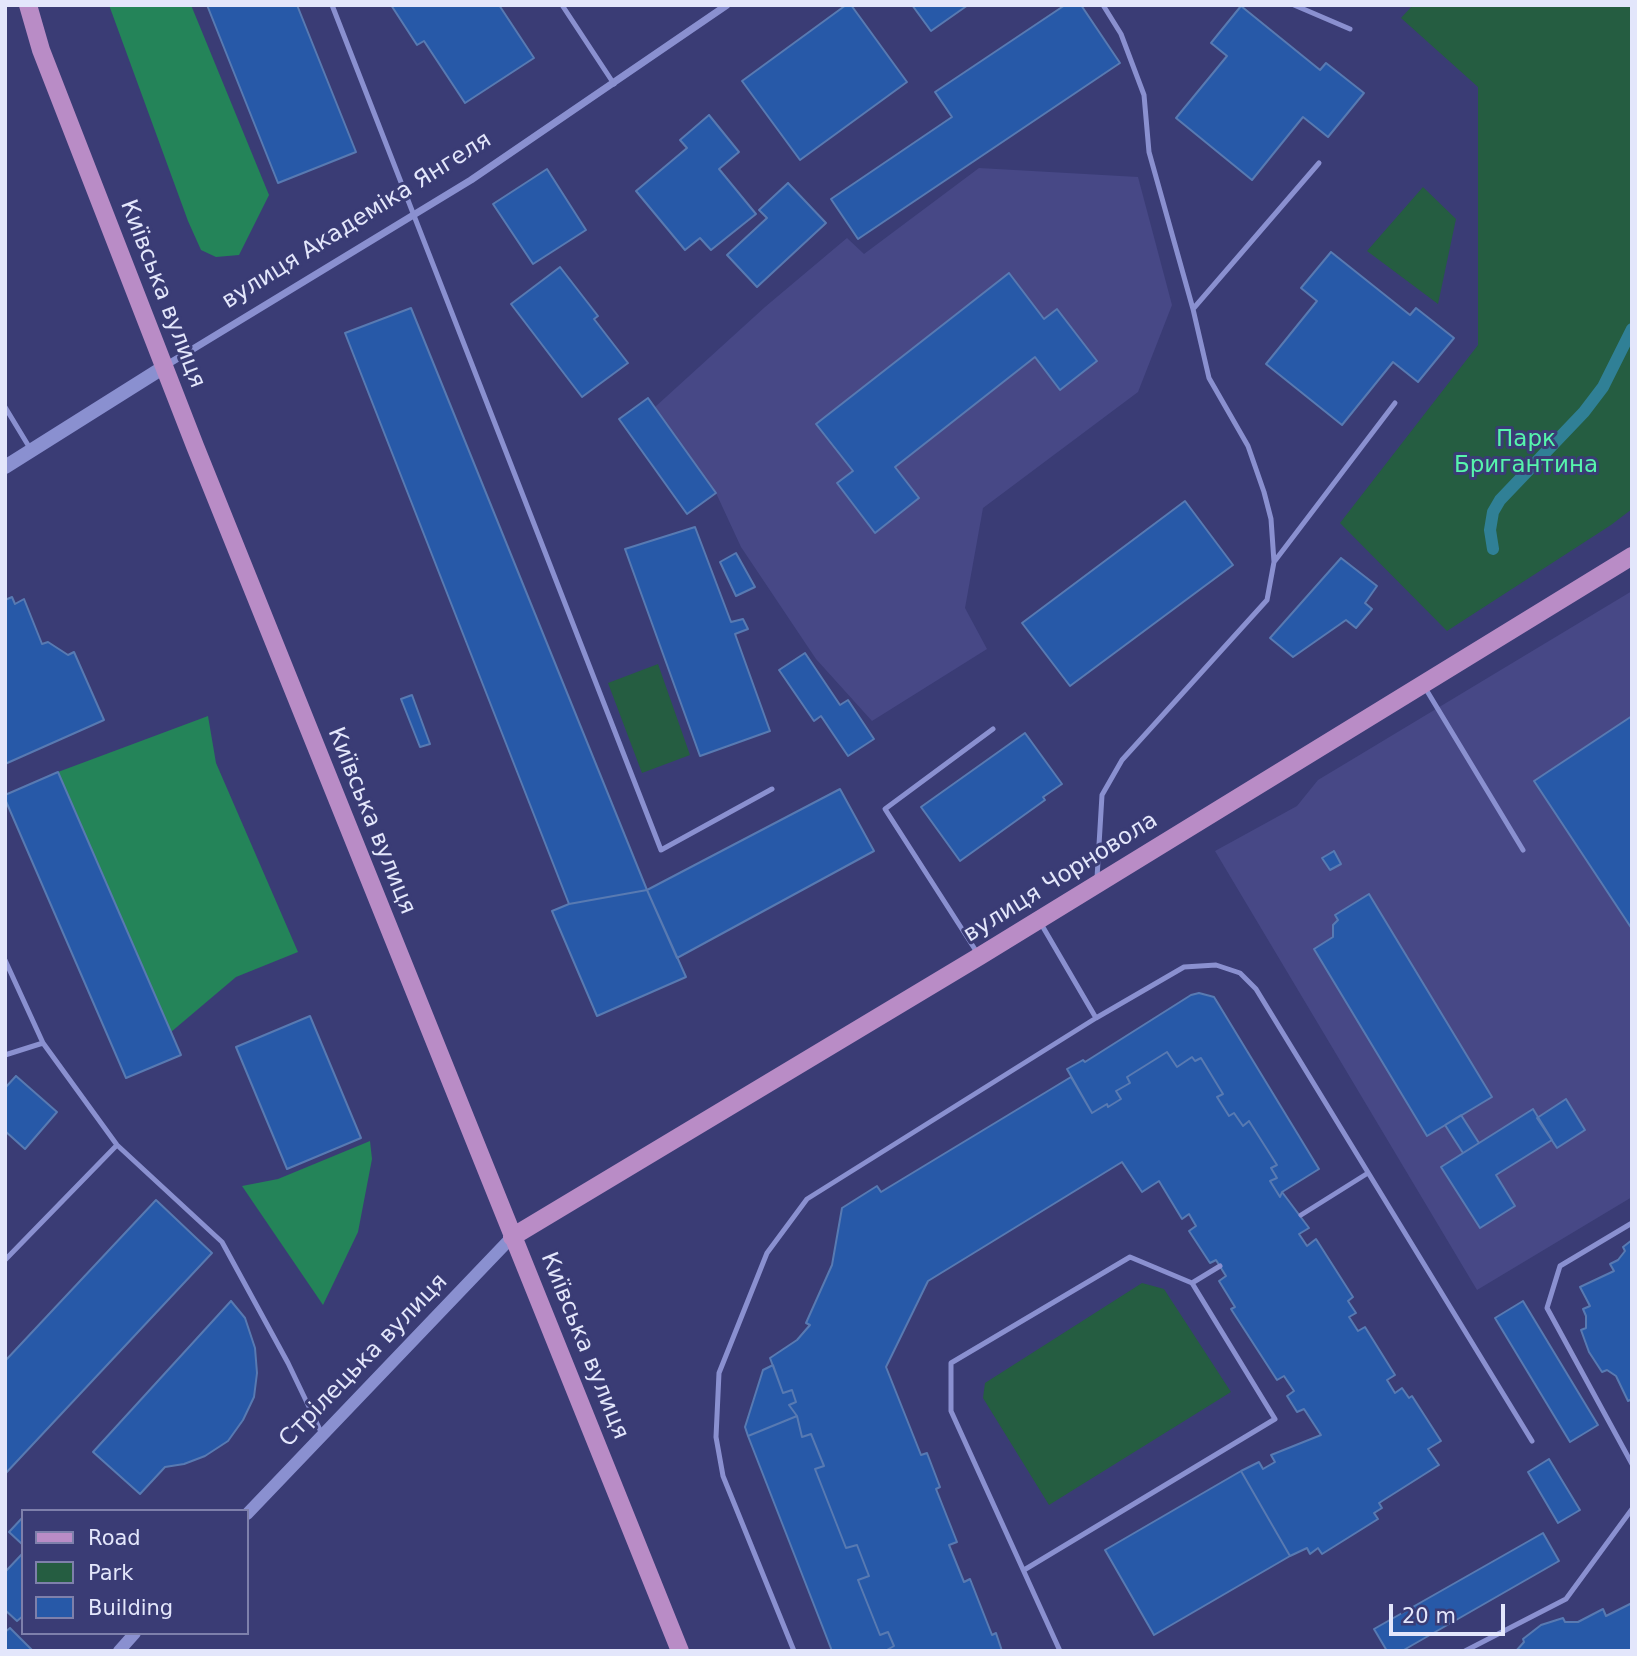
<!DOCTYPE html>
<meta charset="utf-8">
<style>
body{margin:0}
#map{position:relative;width:1637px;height:1656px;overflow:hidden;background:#3a3c75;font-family:"DejaVu Sans",sans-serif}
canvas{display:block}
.frame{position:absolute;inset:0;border:7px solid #e3e6fb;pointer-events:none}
.legend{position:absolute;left:21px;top:1509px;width:228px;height:126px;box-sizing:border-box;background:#3a3c75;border:2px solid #7e80ab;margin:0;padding:9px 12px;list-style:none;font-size:21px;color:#e3e6fb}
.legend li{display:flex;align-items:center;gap:14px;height:35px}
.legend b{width:35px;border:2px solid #7e80ab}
.scale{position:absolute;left:1389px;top:1604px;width:116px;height:32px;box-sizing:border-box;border:4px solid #e3e6fb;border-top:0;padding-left:9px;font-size:21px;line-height:24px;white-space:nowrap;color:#e3e6fb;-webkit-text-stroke:5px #3a3c75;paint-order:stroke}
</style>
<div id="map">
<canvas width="1637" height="1656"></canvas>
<div class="frame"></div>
<ul class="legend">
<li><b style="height:9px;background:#b98cc6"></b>Road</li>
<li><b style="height:19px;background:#255d41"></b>Park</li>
<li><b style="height:19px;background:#2759a8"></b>Building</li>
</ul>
<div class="scale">20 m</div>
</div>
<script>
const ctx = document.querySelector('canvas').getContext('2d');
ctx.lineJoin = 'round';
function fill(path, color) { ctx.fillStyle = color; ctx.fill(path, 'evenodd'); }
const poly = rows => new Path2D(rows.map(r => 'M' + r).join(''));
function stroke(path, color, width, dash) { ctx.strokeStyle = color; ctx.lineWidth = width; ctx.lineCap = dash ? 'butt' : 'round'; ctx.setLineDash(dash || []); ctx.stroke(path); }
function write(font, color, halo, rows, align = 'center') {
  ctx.font = font + ' "DejaVu Sans",sans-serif'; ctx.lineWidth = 6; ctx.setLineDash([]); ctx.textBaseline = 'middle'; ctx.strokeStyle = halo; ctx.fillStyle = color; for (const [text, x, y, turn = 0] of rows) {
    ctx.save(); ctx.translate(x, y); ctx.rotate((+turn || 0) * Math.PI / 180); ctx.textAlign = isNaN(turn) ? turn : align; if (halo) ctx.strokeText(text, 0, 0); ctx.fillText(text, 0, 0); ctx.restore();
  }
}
fill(poly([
 [979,168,1138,177,1172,305,1138,392,983,508,965,608,987,649,872,721,816,659,741,547,716,493,655,407,765,307,847,238,864,254],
 [1632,591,1632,1197,1477,1290,1215,851,1297,806,1318,780]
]), '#474886');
fill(poly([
 [1413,5,1632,5,1632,509,1611,525,1447,631,1340,523,1478,345,1478,87,1401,18],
 [1423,187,1456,219,1438,304,1367,251],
 [658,664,690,755,642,773,608,683],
 [1142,1283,1164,1289,1231,1392,1049,1505,983,1398,985,1383]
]), '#255d41');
fill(poly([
 [109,5,191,5,269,195,239,255,216,257,201,250,188,221],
 [208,716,216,763,298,952,236,977,171,1032,58,772],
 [370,1141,372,1159,358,1232,323,1305,242,1186,278,1179]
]), '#248459');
stroke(poly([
 [1493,549,1490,530,1493,512,1500,500,1584,412,1603,387,1632,329]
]), '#308096', 12);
const building = poly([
 [207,5,297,5,356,152,278,183,207,5],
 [391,5,499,5,534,58,465,103,424,41,417,45,391,5],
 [846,5,851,5,907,82,800,160,742,81,846,5],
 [912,5,968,5,931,31,912,5],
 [1065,5,1081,5,1120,63,858,239,831,199,952,117,935,92,1065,5],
 [1241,6,1320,70,1326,63,1364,93,1328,137,1303,117,1252,180,1176,118,1227,56,1211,43,1241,6],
 [709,115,739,152,719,169,756,214,711,250,700,238,685,250,636,191,687,148,680,140,709,115],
 [547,169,586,230,533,264,493,204,547,169],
 [788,183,826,223,757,287,727,255,767,218,759,210,788,183],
 [1331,252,1410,315,1416,308,1454,338,1418,382,1393,362,1342,425,1266,364,1317,301,1301,288,1331,252],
 [560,267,598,316,594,319,628,363,582,397,511,304,560,267],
 [1009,273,1044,319,1057,309,1097,361,1060,390,1035,357,895,467,919,498,875,533,837,483,853,471,816,424,1009,273],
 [411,308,647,890,569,904,345,333,411,308],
 [648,398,716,493,687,514,619,419,648,398],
 [1185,501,1233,565,1070,686,1022,623,1185,501],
 [695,527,731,622,743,619,748,629,735,634,770,731,700,756,625,549,695,527],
 [736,553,755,587,736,596,720,562,736,553],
 [1341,558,1377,586,1365,603,1372,609,1356,628,1346,620,1293,657,1270,638,1341,558],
 [12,597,15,604,24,599,42,644,48,642,68,655,74,652,104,720,5,764,5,600,12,597],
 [805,653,840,705,848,700,874,739,848,756,821,716,814,721,779,670,805,653],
 [412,695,430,744,420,747,401,699,412,695],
 [1632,716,1632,929,1534,781,1632,716],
 [1025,733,1062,784,1043,797,1045,800,960,861,921,807,1025,733],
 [58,772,181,1055,126,1078,5,799,5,795,58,772],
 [840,789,874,851,677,958,647,890,840,789],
 [1334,851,1341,864,1330,870,1322,858,1334,851],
 [647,890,686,977,597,1016,552,911,569,904,647,890],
 [1369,894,1492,1097,1427,1136,1314,949,1333,937,1333,925,1338,920,1335,915,1369,894],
 [1199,993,1214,997,1219,1005,1319,1169,1282,1192,1280,1197,1270,1181,1277,1178,1271,1168,1277,1165,1249,1121,1243,1126,1234,1113,1229,1116,1217,1097,1223,1094,1201,1058,1195,1061,1192,1057,1177,1067,1167,1052,1127,1077,1130,1083,1116,1091,1121,1099,1108,1107,1107,1104,1092,1113,1067,1069,1083,1060,1085,1062,1191,995,1199,993],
 [310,1016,361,1138,287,1169,236,1047,310,1016],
 [1167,1052,1177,1067,1192,1057,1195,1061,1201,1058,1223,1094,1217,1097,1229,1116,1234,1113,1243,1126,1249,1121,1277,1165,1271,1168,1277,1178,1270,1181,1280,1197,1282,1192,1309,1228,1299,1234,1307,1246,1316,1239,1353,1297,1348,1301,1356,1313,1349,1317,1358,1331,1365,1327,1395,1375,1387,1380,1395,1393,1402,1388,1409,1398,1412,1396,1441,1441,1428,1449,1439,1465,1379,1503,1382,1508,1374,1513,1378,1519,1322,1554,1318,1548,1310,1554,1307,1548,1290,1556,1241,1471,1259,1462,1263,1469,1275,1462,1271,1455,1321,1435,1304,1409,1297,1412,1287,1396,1294,1391,1284,1376,1277,1380,1231,1309,1235,1307,1219,1281,1226,1276,1216,1260,1210,1263,1189,1231,1196,1226,1189,1214,1182,1219,1159,1181,1142,1192,1122,1162,928,1281,886,1367,921,1455,927,1453,940,1487,936,1489,957,1542,949,1545,964,1582,970,1579,992,1635,996,1633,1002,1651,885,1651,894,1646,888,1632,880,1635,858,1580,869,1576,857,1545,846,1548,815,1469,824,1466,811,1434,802,1437,797,1416,789,1405,796,1402,792,1390,783,1393,770,1358,797,1340,810,1325,806,1323,832,1265,842,1208,877,1186,881,1192,1071,1077,1092,1113,1107,1104,1108,1107,1121,1099,1116,1091,1130,1083,1127,1077,1167,1052],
 [16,1076,57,1112,25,1149,5,1131,5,1088,16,1076],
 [1566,1099,1585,1130,1557,1148,1537,1118,1566,1099],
 [1533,1109,1552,1140,1496,1175,1515,1206,1480,1228,1441,1167,1533,1109],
 [1461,1115,1479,1143,1463,1153,1445,1125,1461,1115],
 [156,1200,212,1253,5,1474,5,1361,156,1200],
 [1632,1240,1632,1399,1628,1401,1616,1376,1607,1370,1602,1372,1589,1352,1581,1330,1586,1328,1586,1316,1583,1309,1590,1306,1580,1287,1614,1271,1610,1264,1618,1260,1625,1251,1623,1247,1632,1240],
 [231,1301,245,1318,255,1348,257,1373,254,1397,243,1420,228,1441,205,1456,184,1464,165,1467,140,1494,93,1452,231,1301],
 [1523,1301,1598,1425,1570,1442,1495,1318,1523,1301],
 [773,1365,783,1393,792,1390,796,1402,789,1405,797,1416,748,1436,745,1427,763,1370,773,1365],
 [797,1416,802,1437,811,1434,824,1466,815,1469,846,1548,857,1545,869,1576,858,1580,880,1635,888,1632,894,1646,885,1651,832,1651,748,1436,797,1416],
 [1549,1459,1580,1510,1558,1523,1528,1472,1549,1459],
 [1241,1471,1290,1556,1154,1635,1105,1550,1241,1471],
 [23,1517,23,1545,9,1532,23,1517],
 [1543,1533,1559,1561,1402,1651,1387,1651,1374,1629,1543,1533],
 [23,1553,23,1616,17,1621,5,1610,5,1572,23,1553],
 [1632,1603,1632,1651,1516,1651,1524,1642,1523,1639,1541,1625,1563,1618,1565,1622,1578,1622,1603,1609,1606,1616,1632,1603],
 [10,1628,33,1651,5,1651,5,1632,10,1628]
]);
fill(building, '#2759a8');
stroke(building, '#587ab2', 2);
stroke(poly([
 [332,5,661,850,772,789],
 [562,5,614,84],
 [1294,5,1350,29],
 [1193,309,1319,163],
 [5,407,31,450],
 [1274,562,1395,403],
 [1424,686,1523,850],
 [1097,878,1102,795,1122,760,1267,600,1274,562,1271,519,1264,492,1248,446,1209,378,1193,309,1149,152,1144,95,1121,34,1103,5],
 [1040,922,1096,1018],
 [978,954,885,809,993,729],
 [5,960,43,1043],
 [5,1055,43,1043,117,1145,222,1242,288,1363,322,1434],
 [1301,1215,1368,1173],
 [1632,1223,1560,1266,1547,1308,1632,1464],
 [5,1260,117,1145],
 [1024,1570,1275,1419,1192,1283],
 [794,1651,723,1476,716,1437,719,1373,767,1253,807,1199,1096,1018,1184,967,1216,965,1240,973,1256,989,1532,1441],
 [1060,1651,951,1411,951,1363,1130,1257,1192,1283,1220,1266],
 [1465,1651,1566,1599,1632,1509]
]), '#8a90d0', 5);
stroke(poly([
 [165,366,471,180,727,5]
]), '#8a90d0', 7);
stroke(poly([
 [247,1514,512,1237],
 [119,1651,135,1633]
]), '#8a90d0', 12);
stroke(poly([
 [5,467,164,367]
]), '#8a90d0', 14);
stroke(poly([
 [28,5,41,50,195,446,680,1651],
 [512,1237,980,956,1632,556]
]), '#b98cc6', 18);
write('23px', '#e3e6fb', '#3a3c75', [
 ["вулиця Академіка Янгеля",357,221,-32],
 ["Київська вулиця",162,294,69],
 ["Київська вулиця",371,821,68],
 ["вулиця Чорновола",1061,878,-32],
 ["Київська вулиця",584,1346,68],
 ["Стрілецька вулиця",364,1361,-46]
]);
write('23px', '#56f5ac', '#3a3c75', [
 ["Парк",1526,440],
 ["Бригантина",1526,466]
]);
</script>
